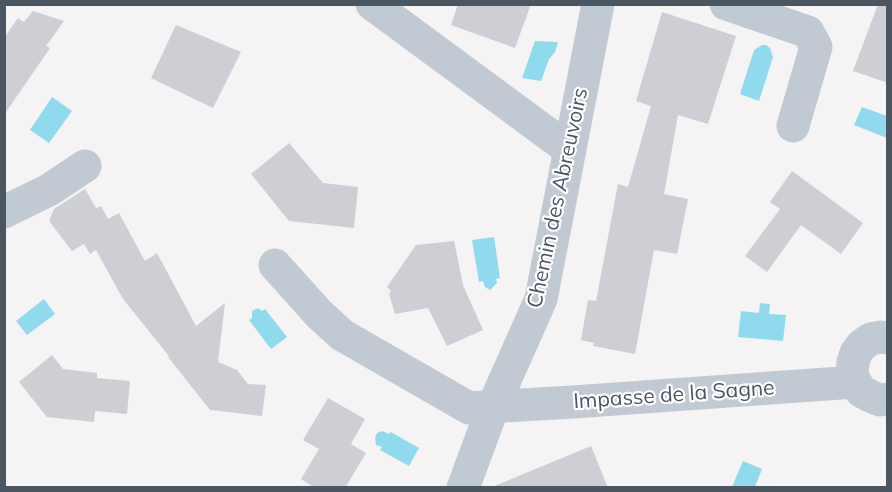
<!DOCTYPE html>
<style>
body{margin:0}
#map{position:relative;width:892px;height:492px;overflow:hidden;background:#f5f3f3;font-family:Mulish,sans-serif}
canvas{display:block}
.frame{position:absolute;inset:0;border:6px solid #4a5661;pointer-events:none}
</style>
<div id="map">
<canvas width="892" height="492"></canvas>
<div class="frame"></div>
</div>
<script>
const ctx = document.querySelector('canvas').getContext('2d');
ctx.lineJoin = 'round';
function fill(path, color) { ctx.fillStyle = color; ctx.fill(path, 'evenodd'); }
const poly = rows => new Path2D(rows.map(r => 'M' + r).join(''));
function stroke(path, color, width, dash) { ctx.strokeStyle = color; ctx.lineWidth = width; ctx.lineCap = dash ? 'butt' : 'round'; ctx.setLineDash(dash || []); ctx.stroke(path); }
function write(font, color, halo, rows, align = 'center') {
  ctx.font = font + ' Mulish,sans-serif'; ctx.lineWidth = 4.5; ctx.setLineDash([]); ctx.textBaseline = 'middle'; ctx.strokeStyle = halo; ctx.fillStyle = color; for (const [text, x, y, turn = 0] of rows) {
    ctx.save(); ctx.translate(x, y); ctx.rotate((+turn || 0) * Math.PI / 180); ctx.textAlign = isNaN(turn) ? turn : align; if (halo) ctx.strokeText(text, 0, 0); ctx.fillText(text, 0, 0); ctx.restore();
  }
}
fill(poly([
 [535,41,558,42,555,52,549,59,541,81,522,78],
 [762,45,766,45,770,48,773,57,759,101,740,94,754,50],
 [52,97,72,111,49,143,30,130],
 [862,107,887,116,887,138,854,125],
 [494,237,500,278,496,279,497,283,490,290,485,287,483,281,479,282,472,240],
 [44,299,55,314,27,335,16,321],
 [760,303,770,304,769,314,786,315,783,341,738,337,741,311,759,313],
 [258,308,262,311,265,309,287,337,271,349,249,320,252,318,252,311],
 [382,431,389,434,391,432,419,448,409,466,380,450,382,447,376,445,375,438,377,433],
 [743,461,762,469,755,487,732,487]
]), '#90daee');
fill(poly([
 [458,4,531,4,515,48,451,25],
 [878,4,888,4,888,83,853,71],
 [33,11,64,21,46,46,50,48,4,115,4,38,18,18,24,22],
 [662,12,736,36,708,124,678,115,664,194,688,199,677,254,654,250,635,354,593,346,594,343,581,340,588,300,596,301,618,184,628,187,651,106,636,101],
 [176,25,241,52,213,108,151,78],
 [289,143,323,183,358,187,354,228,289,221,251,174],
 [792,171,863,223,841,254,801,225,767,272,745,256,780,209,770,202],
 [85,189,96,208,101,206,108,219,119,213,145,261,157,253,196,326,225,303,218,362,237,370,248,384,266,385,262,416,210,410,168,357,169,356,123,299,96,250,90,254,84,244,72,251,49,221,54,209],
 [454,241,463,285,483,330,447,346,428,308,395,314,389,294,391,291,387,287,416,245],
 [52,355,63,369,97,373,97,378,130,381,127,414,95,411,94,422,47,417,19,382],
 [328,398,365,419,351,444,366,453,345,488,315,488,301,479,319,449,303,440],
 [591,446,608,488,492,488,492,487]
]), '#cdcfd5');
stroke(poly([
 [372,4,570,150],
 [726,4,808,32,816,47,793,126],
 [4,212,49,190,85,166],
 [275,265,319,314,342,335,469,408,573,402,855,382],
 [888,338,881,337,871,339,862,345,856,353,853,362,852,372,855,382,861,391,870,396,880,400,888,399],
 [463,488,493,407,541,299,598,4]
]), '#c1cad2', 33);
write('21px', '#4a5661', '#fff', [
 ["Chemin des Abreuvoirs",558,198,-78],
 ["Impasse de la Sagne",674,395,-4]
]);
</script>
